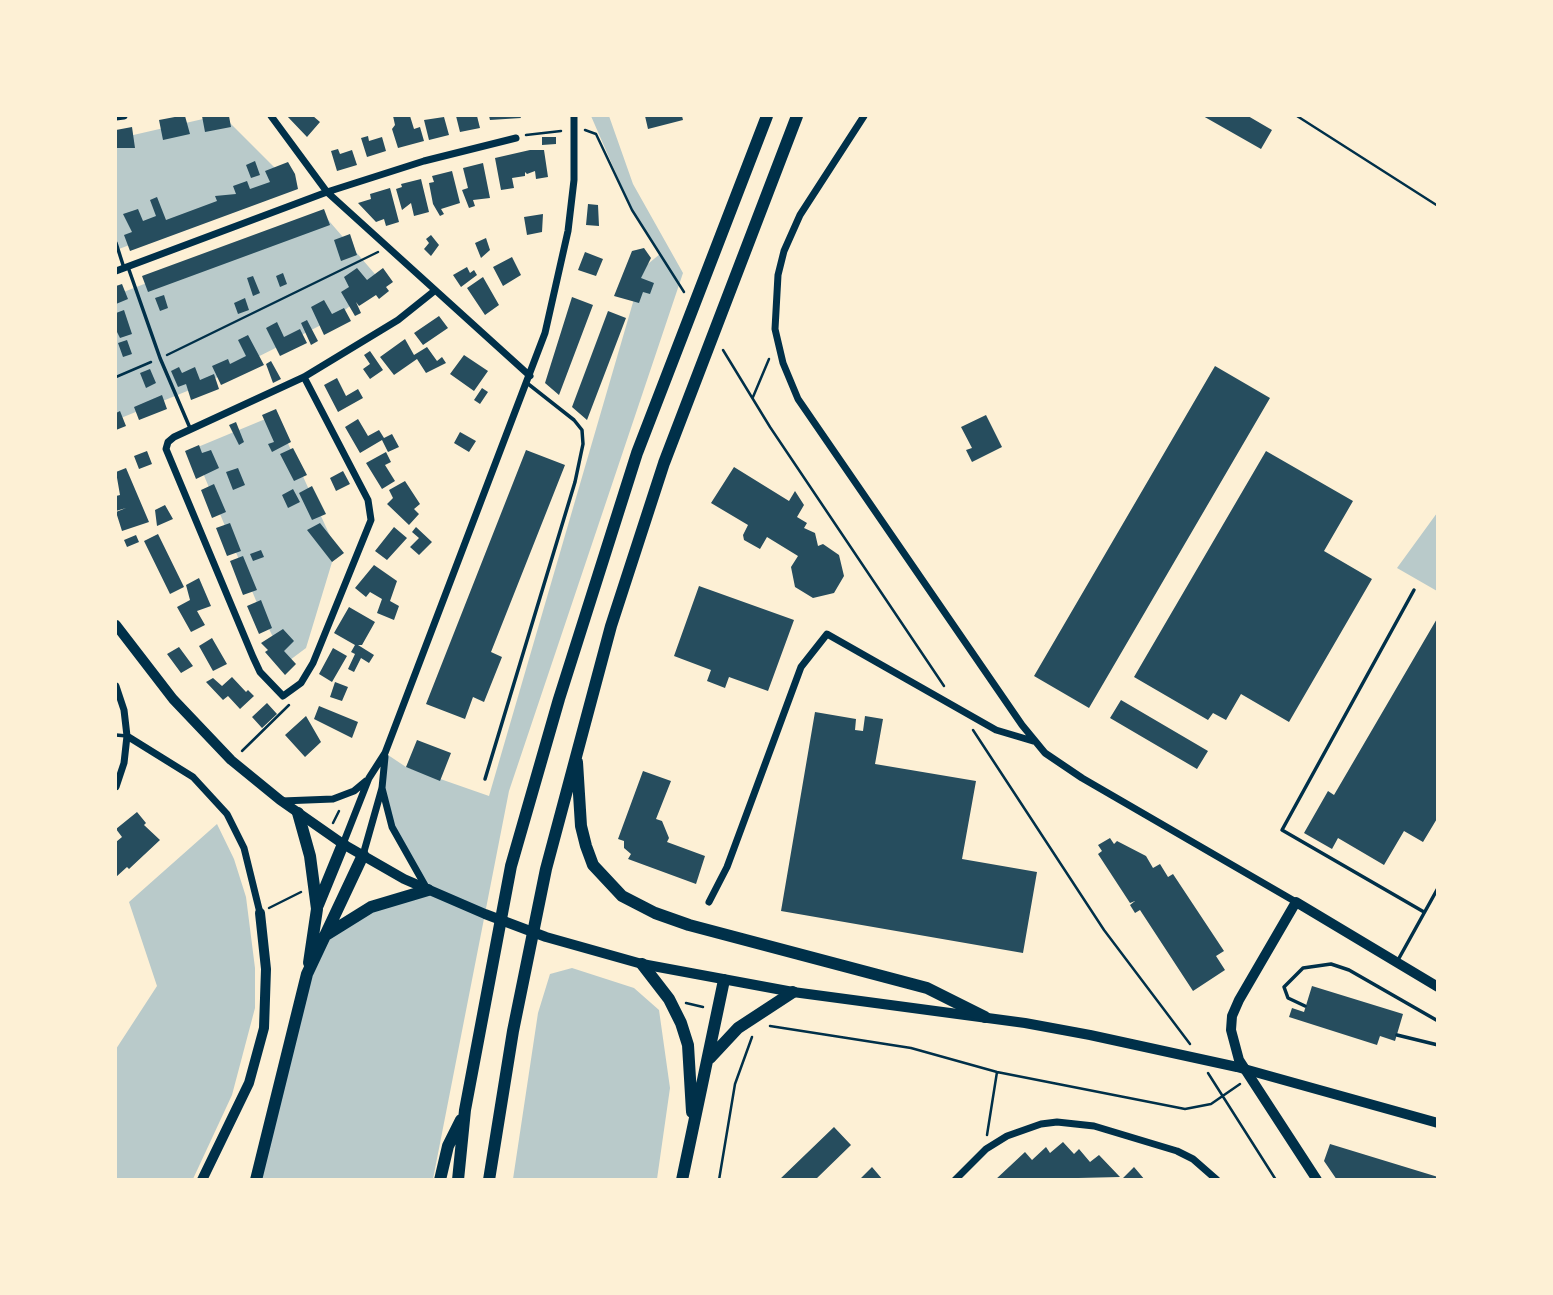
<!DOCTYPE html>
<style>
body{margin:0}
#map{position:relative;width:1553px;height:1295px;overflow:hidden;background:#fdf0d5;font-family:Poppins,sans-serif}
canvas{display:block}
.frame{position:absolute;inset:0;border:117px solid #fdf0d5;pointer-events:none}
</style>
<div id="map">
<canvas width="1553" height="1295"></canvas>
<div class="frame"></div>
</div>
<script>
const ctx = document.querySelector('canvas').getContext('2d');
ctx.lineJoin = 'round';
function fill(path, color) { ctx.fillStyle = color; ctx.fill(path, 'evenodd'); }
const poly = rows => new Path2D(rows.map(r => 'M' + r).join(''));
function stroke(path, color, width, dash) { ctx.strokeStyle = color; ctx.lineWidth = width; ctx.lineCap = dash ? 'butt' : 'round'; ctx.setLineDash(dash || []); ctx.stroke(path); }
fill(poly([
 [216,116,223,116,292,185,116,250,116,139],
 [591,116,609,116,633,184,683,273,509,791,433,1179,256,1180,277,1090,325,935,361,912,428,890,392,826,382,788,385,753,406,767,489,796,643,268,660,254,632,210],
 [323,214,381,281,335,318,202,385,116,420,116,295],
 [275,415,336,549,306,648,286,663,262,615,193,449],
 [1437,513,1437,591,1397,568],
 [217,824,234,859,246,897,255,968,255,1008,232,1095,193,1179,116,1179,116,1049,157,986,129,902],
 [572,968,634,988,659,1010,670,1088,657,1179,513,1179,538,1013,550,974]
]), '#b9caca');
fill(poly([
 [180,116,185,116,190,134,163,140,159,120],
 [202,116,229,116,231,127,205,132],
 [287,116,313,116,320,122,307,137],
 [393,116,410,116,414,129,420,127,424,141,398,148,392,129,395,125],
 [456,116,477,116,480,128,460,132],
 [489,116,520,116,521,118,490,120],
 [645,116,682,116,683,120,648,129],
 [1203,116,1248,116,1272,130,1261,149],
 [444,117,449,135,429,140,424,120],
 [132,127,135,148,116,148,116,130],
 [368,136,369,141,382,137,386,151,367,157,361,138],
 [542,137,556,137,556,144,542,145],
 [338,149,340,154,352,150,357,165,337,171,331,151],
 [530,150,544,150,548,177,536,179,535,171,527,174,525,172,525,176,512,178,514,188,501,190,495,158],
 [255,161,260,175,251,178,246,165],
 [288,162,295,174,298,189,130,251,124,235,132,232,123,214,138,209,143,221,156,216,150,200,157,197,166,220,217,201,215,196,236,194,233,186,247,181,250,189,270,182,265,171],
 [483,163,490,198,473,200,475,206,469,208,462,190,468,188,463,168],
 [452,171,460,203,441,209,444,214,440,216,433,204,429,183,434,182,432,176],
 [421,179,429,212,414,216,411,203,402,210,396,189,402,187,401,184],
 [390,188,399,222,386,226,384,219,376,222,358,203,371,199,370,194],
 [588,204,598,205,599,226,586,225],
 [324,209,330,225,148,292,142,276],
 [543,214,542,232,527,235,524,217],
 [350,234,357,255,341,261,334,240],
 [431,235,439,245,431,256,424,249,429,243,426,239],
 [486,238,490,250,481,258,475,243],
 [644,248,651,258,641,278,654,283,650,294,643,292,639,303,614,296,632,251],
 [585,252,603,259,596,276,578,270],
 [512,257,521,275,503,286,493,267],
 [467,267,470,273,474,270,477,275,461,287,453,275],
 [357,268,367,280,383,268,393,282,386,287,389,291,379,299,376,295,359,306,356,302,361,313,355,316,341,292,349,287,344,277],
 [283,273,287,284,280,287,276,276],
 [253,276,260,293,253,296,247,278],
 [483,277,499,305,485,315,467,288],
 [122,284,128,299,116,304,116,286],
 [164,295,168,308,160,311,155,298],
 [572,297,593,305,559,395,545,383],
 [245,298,249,310,238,314,234,303],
 [324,300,332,314,344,308,351,321,324,335,311,307],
 [124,310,132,334,120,338,116,330,116,313],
 [608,311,626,318,587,420,572,407],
 [439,316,448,328,423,345,414,333],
 [307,320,318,341,311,345,301,323],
 [277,322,284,337,300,329,307,343,280,356,266,328],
 [248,335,264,365,221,385,212,366,228,359,230,364,246,356,238,340],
 [405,339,414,355,427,347,437,361,442,357,446,363,426,373,417,359,394,375,380,357],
 [127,340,132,354,123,357,118,343],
 [370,351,383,370,370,379,363,369,370,364,364,355],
 [464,355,488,371,474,391,450,374],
 [271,361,281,379,273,383,266,364],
 [1215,366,1270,398,1089,708,1034,676],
 [179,367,182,373,195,367,200,380,214,374,219,389,191,400,186,384,178,387,171,371],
 [150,369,156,383,146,388,140,373],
 [337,378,346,396,358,389,363,398,338,412,324,385],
 [482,388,488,392,480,404,474,400],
 [162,395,167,409,139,420,134,407],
 [276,409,291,442,272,452,268,444,274,442,262,415],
 [120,411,126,426,116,430,116,413],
 [986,415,1002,447,972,462,966,450,972,448,961,427],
 [358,419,368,436,379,430,384,438,392,434,399,447,388,452,382,440,360,453,345,427],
 [236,422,244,442,239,445,229,425],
 [460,432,476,441,469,452,454,443],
 [199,445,202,453,211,450,219,468,196,479,185,451],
 [293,448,307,475,294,481,280,454],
 [526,450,565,465,491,652,502,657,484,702,473,697,465,719,426,704],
 [147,451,152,464,139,469,134,456],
 [1266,451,1353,501,1324,551,1372,579,1289,722,1241,694,1226,720,1213,713,1208,720,1134,677],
 [386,452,391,462,385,465,395,481,382,489,366,463],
 [734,467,789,501,795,491,804,505,797,517,807,523,804,528,815,533,818,546,823,544,839,555,844,576,834,593,813,598,795,587,791,567,798,556,767,537,760,549,744,540,743,535,748,525,711,503],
 [126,468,149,522,122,531,116,512,126,508,116,511,116,496,120,495,116,472],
 [238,468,245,485,233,490,226,472],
 [343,471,350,484,336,491,330,478],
 [405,481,420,504,414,509,419,514,409,525,387,504,393,498,389,490],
 [214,484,226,512,212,518,201,490],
 [312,486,326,514,312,520,299,493],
 [293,489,300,502,288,508,282,495],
 [165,505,173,519,157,526,155,510],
 [230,523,241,551,227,556,216,528],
 [320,523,344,553,332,562,307,530],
 [394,527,407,538,387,560,375,551],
 [416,527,432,542,419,555,410,547,419,538,412,532],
 [158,534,184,587,170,594,144,541],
 [136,535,139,542,127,547,124,540],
 [261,550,264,557,253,561,250,554],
 [243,556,257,590,243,595,230,561],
 [374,565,397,581,390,601,399,606,394,620,377,613,382,599,370,592,366,597,355,588],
 [199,578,211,606,197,611,205,625,191,632,177,607,190,600,186,585],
 [699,586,794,620,768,691,729,677,725,688,707,681,711,670,674,656],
 [261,600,272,628,259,634,247,606],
 [349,607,375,622,362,645,358,645,374,655,369,663,361,658,354,672,348,669,355,654,351,652,355,645,334,633],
 [1438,617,1438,817,1423,842,1404,831,1384,865,1338,838,1332,849,1304,833,1328,791,1334,795],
 [283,629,294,641,284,651,296,664,285,675,265,652,268,650,261,643],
 [212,638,227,664,213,671,199,646],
 [179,647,193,666,181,673,167,654],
 [333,648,347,656,332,682,319,674],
 [232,677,246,692,248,690,254,696,240,709,228,696,223,700,206,682,213,678,222,686],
 [335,682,348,687,342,701,330,697],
 [1121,700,1208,751,1197,769,1110,718],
 [267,703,277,714,262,728,252,717],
 [319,706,358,722,352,738,314,719],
 [815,712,856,719,855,730,863,731,865,716,883,719,875,764,976,781,962,859,1037,872,1023,953,781,911],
 [306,716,321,742,305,757,285,735],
 [417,740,451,753,440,781,406,767],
 [643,771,671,781,656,819,662,821,669,838,667,842,705,856,696,884,628,859,631,854,624,848,624,841,618,839],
 [137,812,146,823,144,825,160,840,129,869,127,867,116,877,116,842,122,837,116,829],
 [1110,838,1114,844,1117,841,1146,856,1153,868,1160,864,1168,877,1173,874,1224,951,1216,956,1225,970,1193,991,1140,910,1135,913,1130,905,1135,901,1130,903,1098,854,1102,851,1098,845],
 [1312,986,1403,1014,1395,1041,1380,1036,1377,1045,1289,1017,1292,1008,1304,1012],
 [834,1127,851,1145,815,1180,779,1180],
 [1063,1142,1074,1154,1079,1149,1090,1162,1099,1155,1120,1177,995,1180,1025,1152,1032,1160,1046,1147,1050,1153],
 [1330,1144,1438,1177,1438,1180,1337,1180,1324,1161],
 [872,1167,883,1180,859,1180],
 [1134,1167,1145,1180,1121,1180]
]), '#264d5e');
stroke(poly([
 [1297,116,1438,206],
 [585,130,596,134,632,210,684,292],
 [526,135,561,131],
 [723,350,770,427,944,686],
 [167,355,378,252],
 [116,377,151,362],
 [753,397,769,359],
 [973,730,1104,930,1190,1044],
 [242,751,289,705],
 [333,823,339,811],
 [269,908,301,892],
 [686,1003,703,1007],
 [770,1026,911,1048,997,1072,1185,1109,1211,1104,1240,1084],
 [1208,1073,1276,1180],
 [987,1135,997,1072],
 [719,1180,735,1084,752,1037]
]), '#003049', 2.5);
stroke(poly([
 [116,243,124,268],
 [128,267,160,358,190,428],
 [1414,590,1282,830,1424,912],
 [116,735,127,736],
 [485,779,575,482,583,444,582,430,574,420,527,383],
 [1398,960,1438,888],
 [1305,1006,1288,998,1284,987,1303,968,1331,964,1349,970,1438,1021],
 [1397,1035,1438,1045]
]), '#003049', 3.5);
stroke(poly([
 [271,116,327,192,530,376],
 [864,116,800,215,784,251,778,275,775,329,783,363,798,399,1022,725,1045,753,1082,778,1296,902],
 [116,117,124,116],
 [116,271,327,192,424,161,516,138],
 [304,377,368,500,371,520,313,663,301,683,283,696,260,672,253,657,166,449,168,442,174,437,304,377,398,320,433,292],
 [116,686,124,710,127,736,124,763,116,787],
 [127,736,193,777,227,814,244,848,260,913],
 [382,788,392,827,427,889],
 [282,801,333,799,354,791,366,781],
 [343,844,369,778,385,753,545,333,568,231,574,180,574,116],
 [363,855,382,788,385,757],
 [709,902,727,867,801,667,827,634,996,730,1033,741],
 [955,1180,986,1149,1007,1136,1041,1124,1057,1122,1094,1126,1177,1151,1193,1159,1217,1180]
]), '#003049', 7);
stroke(poly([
 [116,625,173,699,231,760,280,800,343,844],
 [202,1180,249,1083,264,1028,266,969,260,913],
 [1317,1180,1239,1060,1231,1030,1232,1016,1239,1000,1296,902,1438,987]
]), '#003049', 10);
stroke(poly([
 [343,844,404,879,485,914,546,937,642,964,793,992,1025,1023,1090,1035,1237,1067,1438,1123]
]), '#003049', 10);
stroke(poly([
 [577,762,581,826,586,846,593,865,622,896,655,913,689,925,927,988,985,1017],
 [298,813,310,856,317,909,309,963],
 [318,905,343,844],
 [326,935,371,907,428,890],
 [642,964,669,999,681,1023,688,1045,692,1112],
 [710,1058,738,1028,793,992],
 [256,1180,307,974,363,855],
 [440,1180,448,1146,461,1120],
 [458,1180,465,1110,511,866,559,699,637,453,767,116],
 [489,1180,513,1031,546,869,611,626,664,463,797,116],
 [682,1180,724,980]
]), '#003049', 12);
</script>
